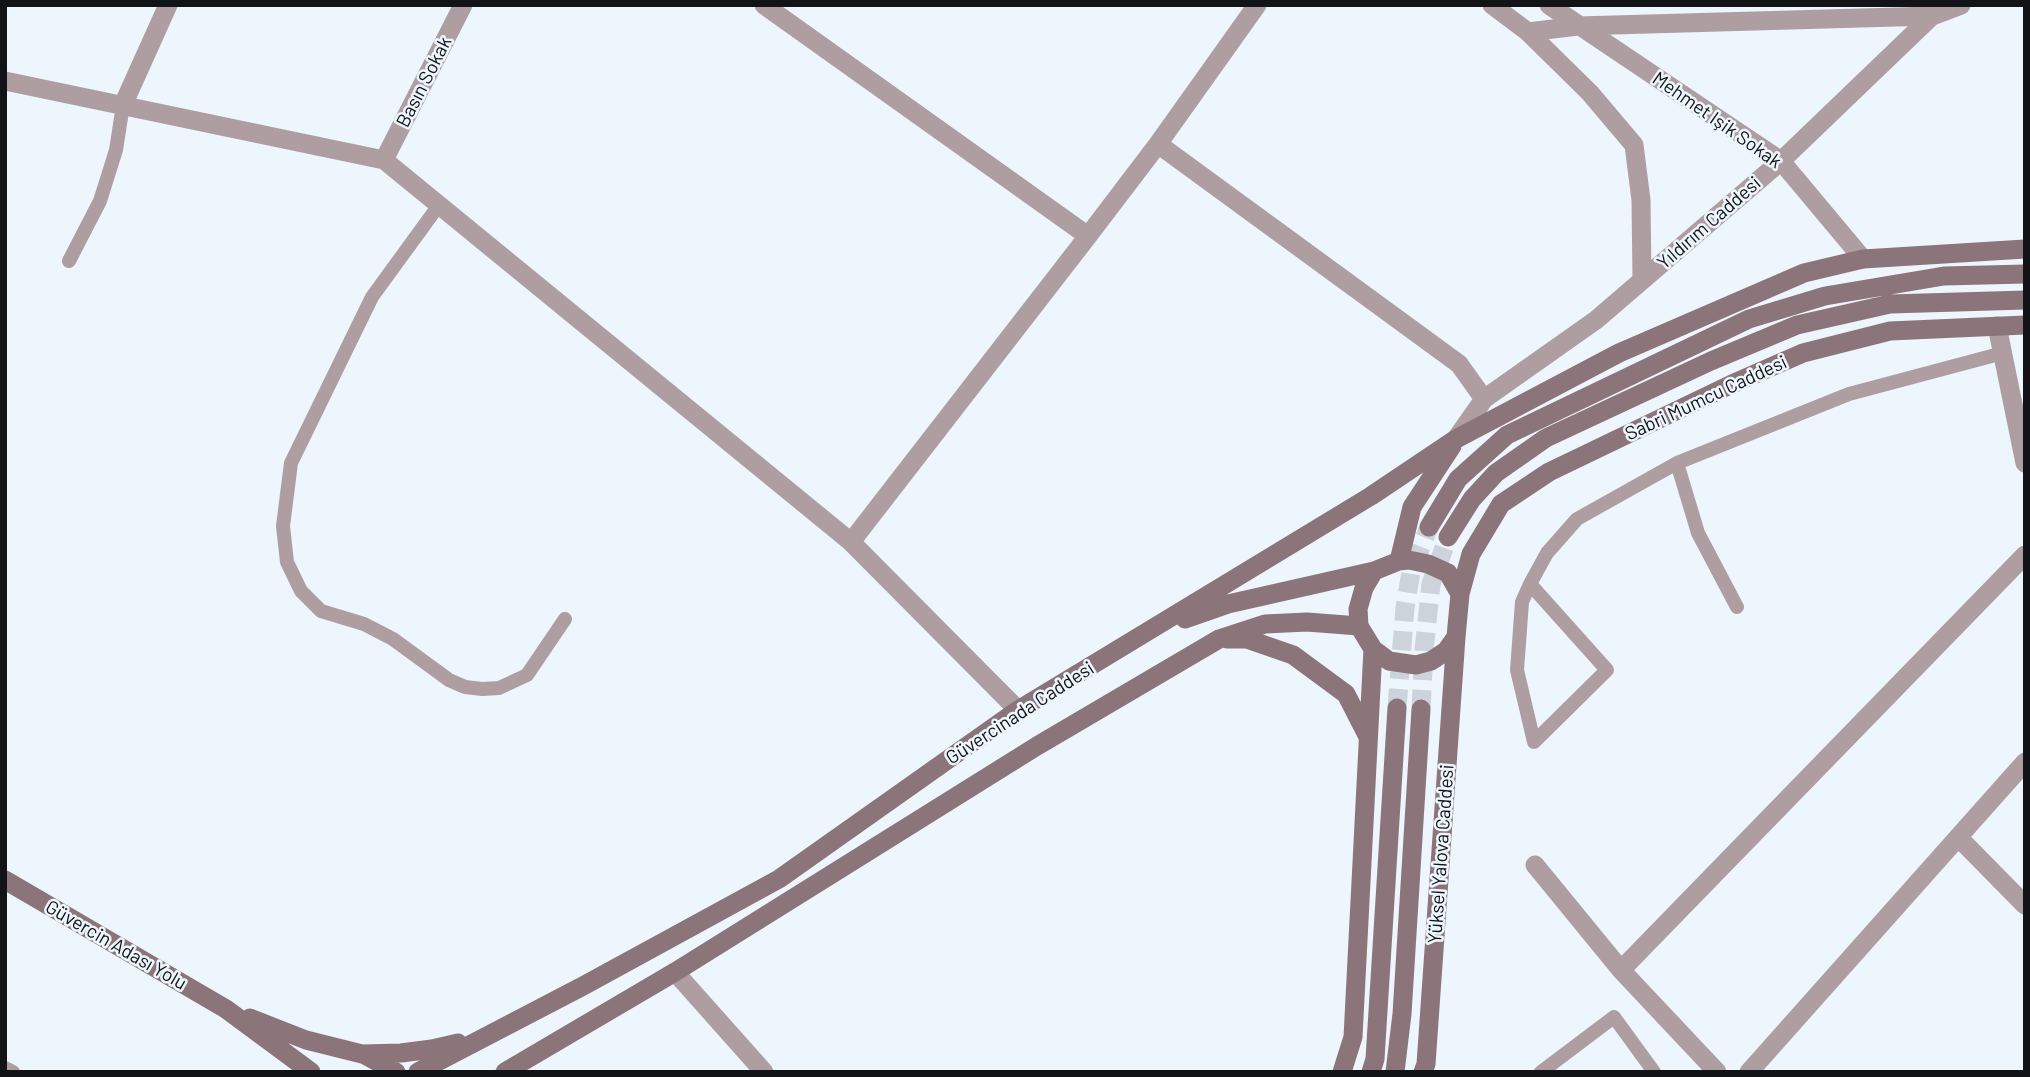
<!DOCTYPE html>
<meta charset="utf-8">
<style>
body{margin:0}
#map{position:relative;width:2030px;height:1077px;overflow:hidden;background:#edf5fd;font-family:Barlow,sans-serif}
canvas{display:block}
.frame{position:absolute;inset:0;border:7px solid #111316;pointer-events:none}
</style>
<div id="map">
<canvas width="2030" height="1077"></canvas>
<div class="frame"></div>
</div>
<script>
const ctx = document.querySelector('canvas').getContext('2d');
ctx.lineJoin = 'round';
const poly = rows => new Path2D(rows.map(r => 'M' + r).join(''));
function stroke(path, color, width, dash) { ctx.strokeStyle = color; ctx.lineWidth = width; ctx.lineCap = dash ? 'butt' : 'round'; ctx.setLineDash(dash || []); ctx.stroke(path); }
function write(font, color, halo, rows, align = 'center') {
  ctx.font = font + ' Barlow,sans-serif'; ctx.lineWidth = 5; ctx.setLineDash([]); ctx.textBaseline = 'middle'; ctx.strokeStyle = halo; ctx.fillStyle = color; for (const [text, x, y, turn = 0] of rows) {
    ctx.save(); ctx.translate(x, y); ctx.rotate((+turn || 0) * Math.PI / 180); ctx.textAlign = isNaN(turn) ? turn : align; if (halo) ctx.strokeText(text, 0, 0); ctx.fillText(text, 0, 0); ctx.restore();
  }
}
stroke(poly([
 [1397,708,1405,608,1411,572,1429,527],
 [1421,709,1424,650,1431,584,1448,537]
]), '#ccd3da', 19, [19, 10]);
stroke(poly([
 [439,205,372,297,291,463,283,526,287,562,301,591,321,611,364,624,393,639,449,680,465,687,482,689,499,688,527,675,565,619],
 [69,261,100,201,116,150,123,105],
 [1677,463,1698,533,1737,607],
 [1530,584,1607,670,1534,742,1517,670,1522,602,1530,584,1547,553,1577,519,1677,463,1849,394,2003,353],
 [5,1068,13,1072],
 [1541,1072,1614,1017,1654,1072]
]), '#ae9ea2', 14);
stroke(poly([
 [764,5,1088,236],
 [1492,5,1528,32,1590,93,1634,145,1641,200,1642,280],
 [1549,5,1781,161,1863,259],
 [1528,32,1578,26,1932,16],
 [5,81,384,160,851,542,1018,710],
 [123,105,168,5],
 [1158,144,1459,364,1484,399],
 [384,160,463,5],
 [1997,326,2025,463],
 [1456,439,1484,399,1596,320,1781,161,1932,16,1961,5],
 [851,542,1088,236,1158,144,1257,5],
 [1958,837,2025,905],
 [1535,865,1621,970,1717,1072],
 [1621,970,2025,555],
 [675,972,764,1072],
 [1749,1072,2025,762]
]), '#ae9ea2', 19);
stroke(poly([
 [1429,527,1458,479,1507,435,1749,319,1825,296,1944,276,2025,274],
 [1448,537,1472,499,1496,473,1546,438,1711,361,1797,325,1890,304,2025,300],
 [1409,560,1428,564,1448,573,1460,594,1456,637,1446,651,1431,661,1416,665,1389,661,1373,649,1359,626,1358,609,1364,588,1374,571,1399,561,1409,560],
 [1399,561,1412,507,1452,446],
 [1460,594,1471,554,1501,504,1549,472,1732,384,1803,353,1890,331,2025,325],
 [1185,619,1228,604,1374,571],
 [1227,639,1247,639,1293,655,1346,694,1367,735],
 [5,880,226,1009,311,1072],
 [250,1018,306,1040,362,1054,401,1053,432,1049,458,1043],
 [363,1054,396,1072],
 [418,1072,583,986,779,879,1018,710,1371,496,1456,439,1619,353,1804,273,1863,259,2025,249],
 [505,1072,675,972,1037,746,1219,639,1265,624,1307,622,1359,626],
 [1342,1072,1353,1037,1373,649],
 [1371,1072,1375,1059,1397,708],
 [1395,1072,1402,1014,1421,709],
 [1423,1072,1426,1064,1456,637]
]), '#8c757a', 19);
write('19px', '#111316', '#edf5fd', [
 ["Basın Sokak",424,82,-63],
 ["Mehmet Işik Sokak",1717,120,35],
 ["Yıldırım Caddesi",1709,223,-41],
 ["Sabri Mumcu Caddesi",1706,398,-25],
 ["Güvercinada Caddesi",1020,713,-33],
 ["Yüksel Yalova Caddesi",1441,854,-86],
 ["Güvercin Adası Yolu",116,945,30]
]);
</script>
